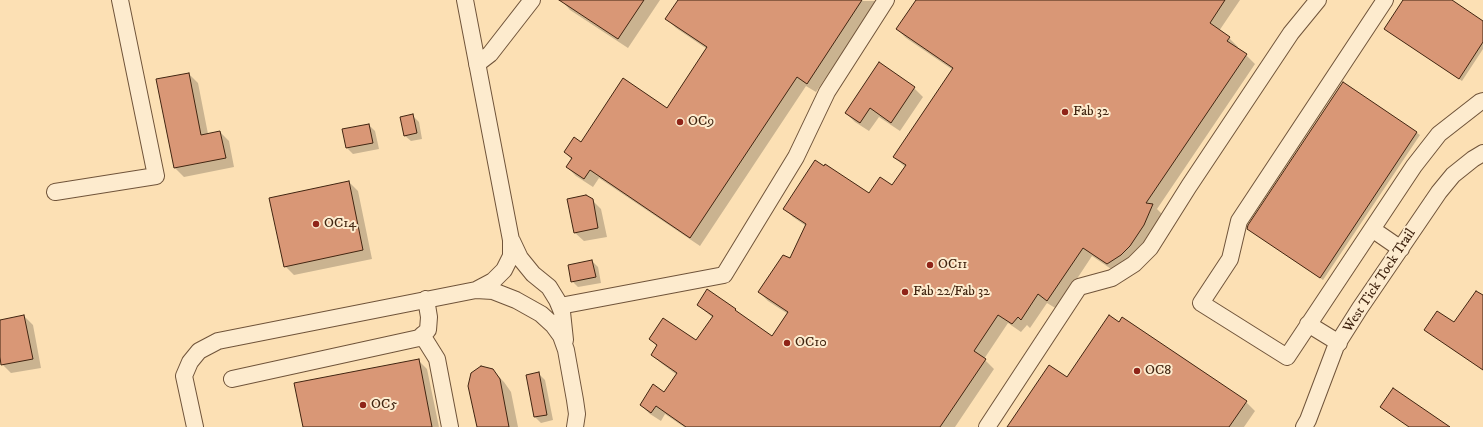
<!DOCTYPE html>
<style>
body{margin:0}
canvas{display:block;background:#fce0b4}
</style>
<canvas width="1483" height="427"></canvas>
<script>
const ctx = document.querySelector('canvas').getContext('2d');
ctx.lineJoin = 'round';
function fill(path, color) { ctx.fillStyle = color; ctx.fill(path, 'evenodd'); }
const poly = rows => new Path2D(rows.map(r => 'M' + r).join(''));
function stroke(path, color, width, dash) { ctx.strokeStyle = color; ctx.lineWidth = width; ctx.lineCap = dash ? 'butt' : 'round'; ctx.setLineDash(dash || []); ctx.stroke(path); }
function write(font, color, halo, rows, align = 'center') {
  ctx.font = font + ' "IM FELL DW Pica",serif'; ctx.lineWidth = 4; ctx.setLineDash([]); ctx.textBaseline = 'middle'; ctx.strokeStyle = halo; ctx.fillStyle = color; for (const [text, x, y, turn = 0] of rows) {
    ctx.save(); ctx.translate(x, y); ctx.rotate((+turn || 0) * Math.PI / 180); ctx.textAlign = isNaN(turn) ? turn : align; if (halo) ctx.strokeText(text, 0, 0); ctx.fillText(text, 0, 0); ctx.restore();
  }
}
fill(poly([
 [561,0,660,0,628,48,570,10],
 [679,0,877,1,816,92,806,86,700,246,599,178,593,187,576,176,567,167,572,160,565,152,581,143,667,109,707,49,676,28,667,19],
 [917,0,1240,0,1219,31,1229,38,1238,47,1237,49,1246,55,1255,64,1157,209,1162,214,1158,225,1145,247,1117,273,1092,256,1057,309,1047,303,1030,328,1027,325,1021,332,1008,323,984,359,994,369,955,427,684,427,665,414,661,421,650,414,641,405,665,393,677,375,661,363,652,354,657,346,650,339,696,342,713,318,698,305,708,291,772,337,788,314,768,301,759,292,791,260,806,226,793,217,784,208,869,195,893,186,905,167,894,157,953,70,906,38,897,29],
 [1404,0,1450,0,1483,22,1483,49,1462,81,1388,31],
 [189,74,198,83,208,134,220,132,229,141,234,167,184,177,175,168],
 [1343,83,1420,135,1323,280,1248,229],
 [914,88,923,97,900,131,879,117,869,131,855,122,846,113],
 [413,116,419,122,422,139,411,141,404,135],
 [369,125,375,131,379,149,353,154,347,148,343,129],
 [349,182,358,191,372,259,294,275,285,266],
 [592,200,601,209,607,237,584,241,574,232],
 [592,261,598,267,601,283,578,287,572,281],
 [24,316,33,325,41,368,11,373,2,364,0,352,0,321],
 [418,360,427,369,439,427,304,427],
 [492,370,504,382,511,392,518,427,478,427],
 [538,373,545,380,553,420,541,423,535,417],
 [1067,378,1246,402,1255,411,1244,427,1008,427]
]), '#0003');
const building = poly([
 [559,0,644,0,618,39,559,0],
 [678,0,862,0,807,84,797,77,690,238,590,170,584,179,566,167,572,158,564,152,574,137,581,142,623,78,667,108,707,47,665,19,678,0],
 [916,0,1225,0,1210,23,1230,37,1227,41,1247,54,1146,203,1153,204,1144,225,1130,246,1121,255,1107,264,1083,248,1047,301,1038,294,1021,320,1018,317,1012,324,998,315,974,351,986,359,940,427,686,427,656,406,651,413,640,405,653,384,664,392,677,373,651,355,657,345,649,339,663,318,696,340,713,316,697,305,707,289,736,309,735,310,772,336,788,312,758,292,783,255,790,258,806,224,783,209,815,160,824,166,825,164,869,193,880,177,892,185,906,165,893,157,953,68,896,29,916,0],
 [1403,0,1452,0,1483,21,1483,42,1459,79,1384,29,1403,0],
 [879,62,915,87,891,123,870,108,860,123,845,113,879,62],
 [189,73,201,135,220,131,226,158,174,168,156,79,189,73],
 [1343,82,1417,132,1320,278,1247,229,1248,225,1343,82],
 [413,114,417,133,404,136,400,117,413,114],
 [369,124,373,143,346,148,342,129,369,124],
 [349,181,363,250,284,267,269,198,349,181],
 [586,195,593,199,598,228,574,233,567,199,586,195],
 [592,260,596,277,571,282,568,265,592,260],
 [1476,291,1483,295,1483,370,1424,330,1437,311,1454,322,1476,291],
 [24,315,33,359,1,365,0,357,0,320,24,315],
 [1109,315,1119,322,1122,317,1247,401,1229,427,1007,427,1049,365,1067,377,1109,315],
 [419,359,432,427,303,427,294,383,419,359],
 [481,366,493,369,500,379,509,427,477,427,468,386,471,373,481,366],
 [539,372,547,415,534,417,526,375,539,372],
 [1393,388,1450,427,1409,427,1380,407,1393,388]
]);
fill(building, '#d99776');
stroke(building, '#412511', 1);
const minor = poly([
 [465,0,511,240,511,256,504,270,493,281,476,290],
 [1385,0,1239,221,1230,259,1201,303,1287,357,1414,166,1439,134,1480,102,1483,101],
 [477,64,490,54,532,0],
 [55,192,156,176,120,0],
 [1372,229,1401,249],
 [512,241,520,258,533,274,549,287,557,300,562,312,565,340],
 [560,306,724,275,796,157,827,92,886,0],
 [1308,324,1339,343],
 [422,335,437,359,450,427],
 [232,379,419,338,428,330,429,317,426,299],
 [195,427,184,376,190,362,199,351,218,341,476,290,493,291,516,300,541,314,553,325,561,336,566,350,575,400,577,414,575,427],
 [987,427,1079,287,1112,278,1134,264,1150,248,1189,186,1291,33,1318,0],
 [1304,427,1308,420,1336,346,1360,308,1439,192,1453,175,1473,159,1483,153]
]);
stroke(minor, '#70543a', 18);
stroke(minor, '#fdebce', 16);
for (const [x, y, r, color] of [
 [1065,112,4,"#8f2418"],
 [680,122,4,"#8f2418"],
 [316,224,4,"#8f2418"],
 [930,265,4,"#8f2418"],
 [905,292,4,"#8f2418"],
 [787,343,4,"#8f2418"],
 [1137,371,4,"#8f2418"],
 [363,405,4,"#8f2418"]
]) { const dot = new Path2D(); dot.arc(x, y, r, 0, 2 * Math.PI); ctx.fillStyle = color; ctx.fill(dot); stroke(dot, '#fdebce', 1.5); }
write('14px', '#412511', '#fdebce', [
 ["Fab 32",1073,112],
 ["OC9",688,122],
 ["OC14",324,224],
 ["OC11",938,265],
 ["Fab 22/Fab 32",913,292],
 ["OC10",795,343],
 ["OC8",1145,371],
 ["OC5",371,405]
], 'left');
write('14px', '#412511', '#fdebce', [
 ["West Tick Tock Trail",1380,281,-57]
]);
</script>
